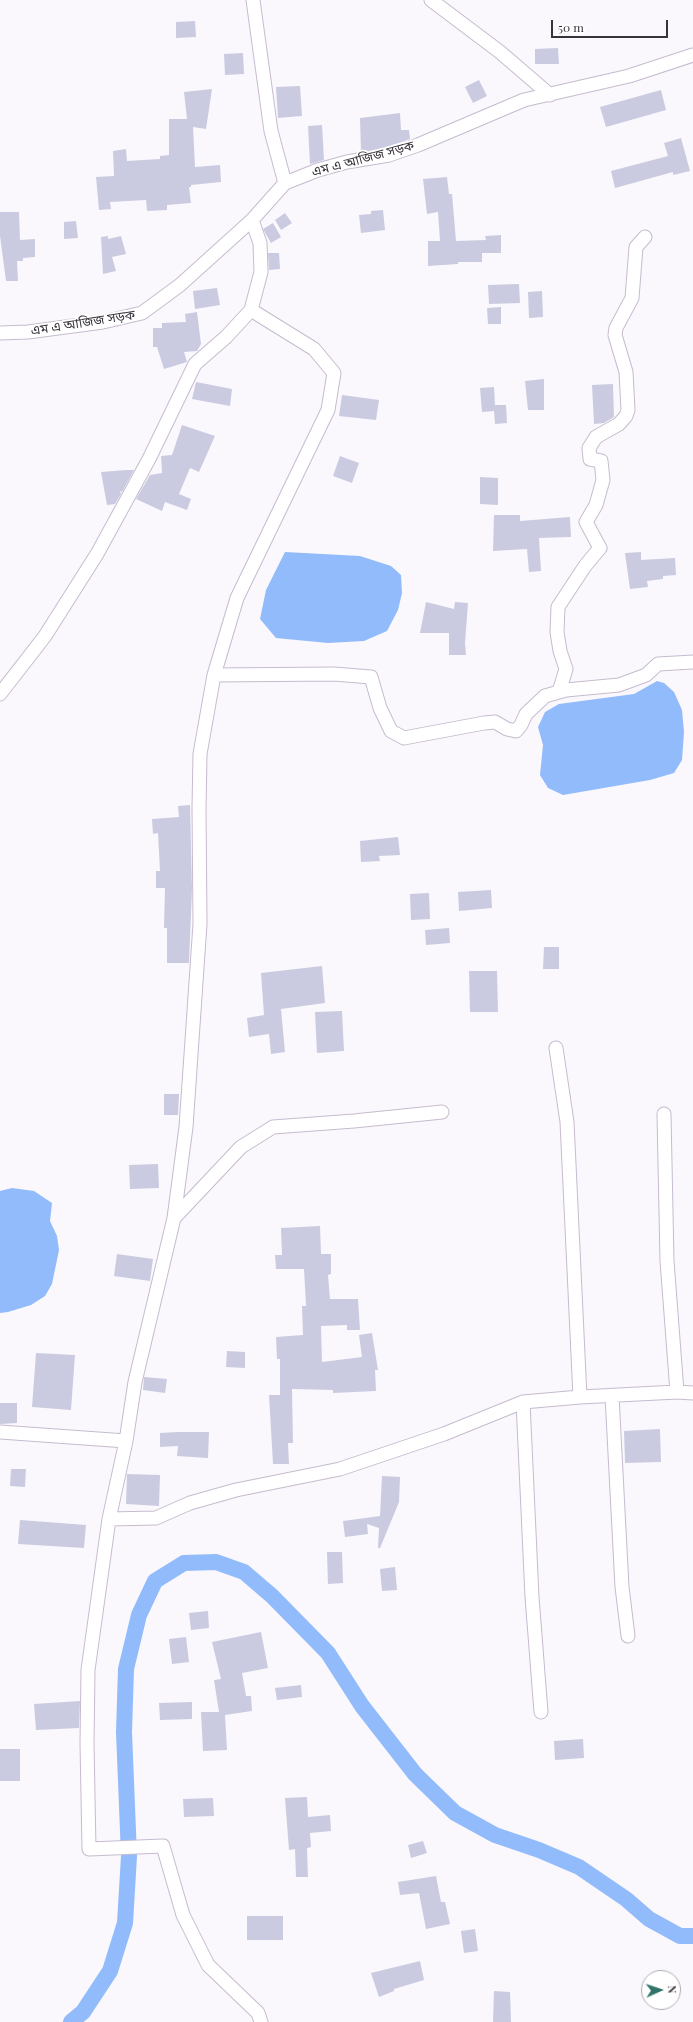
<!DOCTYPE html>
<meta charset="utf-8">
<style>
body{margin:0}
#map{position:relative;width:693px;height:2022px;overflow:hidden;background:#faf8fc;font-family:"Playfair Display",serif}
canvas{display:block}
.north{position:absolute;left:641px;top:1970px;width:40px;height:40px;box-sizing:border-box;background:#fff;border:1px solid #afadb1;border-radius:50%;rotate:87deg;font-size:11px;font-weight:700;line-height:16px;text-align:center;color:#38333b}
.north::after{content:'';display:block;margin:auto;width:14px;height:18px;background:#2f7468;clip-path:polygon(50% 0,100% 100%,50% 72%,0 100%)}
.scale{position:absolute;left:551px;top:20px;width:117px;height:18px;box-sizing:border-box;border:2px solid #38333b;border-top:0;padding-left:5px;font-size:12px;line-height:14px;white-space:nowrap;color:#38333b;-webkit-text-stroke:3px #fff;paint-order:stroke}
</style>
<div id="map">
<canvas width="693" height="2022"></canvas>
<div class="north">N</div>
<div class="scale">50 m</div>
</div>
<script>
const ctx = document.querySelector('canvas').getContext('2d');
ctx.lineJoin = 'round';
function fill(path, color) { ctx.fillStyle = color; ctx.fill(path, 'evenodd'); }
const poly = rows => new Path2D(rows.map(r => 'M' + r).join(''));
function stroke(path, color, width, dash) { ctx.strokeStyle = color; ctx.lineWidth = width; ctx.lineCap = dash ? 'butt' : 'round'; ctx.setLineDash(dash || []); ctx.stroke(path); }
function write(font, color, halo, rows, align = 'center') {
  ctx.font = font + ' "Playfair Display","Noto Sans Bengali",serif'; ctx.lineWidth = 3.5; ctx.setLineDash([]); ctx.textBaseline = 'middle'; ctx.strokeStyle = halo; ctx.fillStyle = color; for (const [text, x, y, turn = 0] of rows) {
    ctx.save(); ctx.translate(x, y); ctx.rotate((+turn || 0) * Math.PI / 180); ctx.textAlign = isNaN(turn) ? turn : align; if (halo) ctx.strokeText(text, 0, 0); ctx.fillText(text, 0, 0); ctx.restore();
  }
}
fill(poly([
 [285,552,360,556,391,566,401,575,402,593,398,610,387,631,364,641,328,643,276,638,260,619,266,590],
 [657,681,664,683,674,692,682,710,684,732,682,760,674,773,650,780,563,795,548,788,540,775,543,745,538,727,545,712,559,704,634,694],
 [12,1188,34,1191,52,1203,50,1221,57,1236,59,1250,52,1284,45,1296,31,1305,8,1312,0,1313,0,1191]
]), '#91bbfb');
stroke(poly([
 [71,2022,83,2012,110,1971,125,1923,129,1856,124,1732,126,1669,139,1615,155,1581,184,1563,216,1562,244,1572,272,1596,328,1653,362,1706,415,1774,455,1813,495,1835,539,1850,579,1867,626,1899,649,1919,680,1936,693,1936]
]), '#91bbfb', 16);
fill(poly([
 [195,21,196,37,176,38,176,22],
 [558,48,559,64,535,64,535,49],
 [243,53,244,74,225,75,224,54],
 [479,80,487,96,473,103,465,87],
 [300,86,302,116,278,118,276,87],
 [212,89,206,129,193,127,195,167,220,165,221,182,191,185,191,187,189,187,191,203,167,205,167,210,147,211,146,200,110,202,111,209,99,210,96,177,114,176,113,151,126,149,127,161,160,159,160,156,169,155,169,119,187,119,184,92],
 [661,90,666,110,606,127,600,107],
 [400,113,401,130,409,130,410,139,384,148,361,152,360,118],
 [322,125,324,160,310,164,308,126],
 [681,138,690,171,673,175,673,172,615,188,611,171,668,156,664,143],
 [447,177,449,194,452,194,456,241,486,240,485,236,501,235,501,253,482,253,482,262,458,262,458,264,428,266,428,241,440,241,438,212,427,214,423,179],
 [383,210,385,230,361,233,359,215,371,214,371,211],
 [0,212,19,212,20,240,35,239,35,257,23,258,23,261,17,261,18,281,6,281,0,236],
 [285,213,292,223,281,230,275,220],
 [76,221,78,238,64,239,64,222],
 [273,223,281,237,271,243,263,229],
 [108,236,108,239,121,236,126,254,112,257,116,271,103,274,101,237],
 [268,253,279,253,280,269,269,270],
 [519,284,520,303,489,304,488,285],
 [217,288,220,305,195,309,193,291],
 [542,291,543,317,529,318,528,292],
 [501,307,501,324,488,324,487,308],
 [197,312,201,344,197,351,184,352,187,362,164,369,157,347,153,347,153,328,162,328,162,323,186,322,185,314],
 [544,379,544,410,528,410,525,381],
 [196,382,232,389,230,406,192,399],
 [613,384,614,417,604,423,594,424,592,385],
 [494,387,495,405,506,405,507,423,495,424,494,411,482,412,480,388],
 [342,395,379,400,376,420,339,416],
 [182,425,215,436,199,472,190,468,179,494,191,499,187,510,165,502,162,511,136,499,150,475,162,473,161,456,172,455],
 [340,456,359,463,352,483,333,476],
 [126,470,134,470,122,492,120,491,121,494,115,504,107,505,101,472],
 [480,477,498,478,498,505,480,504],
 [494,515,520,515,520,521,570,517,571,537,539,538,541,571,529,572,527,549,493,551],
 [641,552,641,560,675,558,676,575,663,576,663,579,647,581,648,587,630,589,625,553],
 [426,602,454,609,455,602,468,603,465,643,466,655,449,655,449,633,420,633],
 [190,805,192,889,189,963,167,963,167,928,164,928,165,888,156,888,156,871,160,871,158,833,153,834,152,819,179,817,178,806],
 [398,837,400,855,379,856,380,861,361,862,360,841],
 [491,890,492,908,459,911,458,892],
 [429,893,430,919,411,920,410,894],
 [449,928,450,943,426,945,425,930],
 [544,947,559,947,559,969,543,969],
 [322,966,325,1003,281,1009,285,1052,271,1054,269,1034,249,1037,247,1018,264,1015,261,973],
 [469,971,497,971,498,1012,470,1012],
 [342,1011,344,1051,317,1053,315,1012],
 [164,1094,179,1094,178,1115,164,1115],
 [158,1164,159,1188,130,1189,129,1165],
 [320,1226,321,1254,331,1254,331,1274,328,1275,330,1299,358,1299,360,1330,347,1330,347,1325,321,1326,322,1362,362,1357,359,1335,372,1333,378,1370,375,1370,376,1391,333,1393,333,1390,292,1389,293,1443,288,1443,289,1464,273,1464,269,1395,280,1395,280,1359,277,1359,276,1337,303,1335,302,1306,306,1306,304,1269,276,1269,275,1255,282,1255,281,1228],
 [117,1254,153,1259,150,1281,114,1276],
 [227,1351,245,1352,245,1368,226,1367],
 [36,1353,75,1355,71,1410,32,1407],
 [144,1377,167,1379,165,1393,143,1390],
 [0,1403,17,1403,17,1423,0,1424],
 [660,1429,661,1462,625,1463,624,1431],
 [178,1432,209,1432,208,1458,177,1456,178,1446,160,1447,160,1433],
 [11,1469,26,1469,25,1487,10,1486],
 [127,1474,160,1475,159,1506,126,1504],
 [382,1476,400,1477,399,1502,380,1548,378,1548,379,1528,367,1524,368,1534,345,1537,343,1521,380,1516],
 [20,1520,86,1525,84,1548,18,1544],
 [327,1552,342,1552,343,1583,328,1584],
 [395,1567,397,1590,382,1591,380,1569],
 [208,1611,209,1628,191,1630,189,1613],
 [261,1632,268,1668,242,1673,246,1696,251,1696,252,1711,225,1715,227,1750,203,1751,201,1712,219,1712,214,1680,221,1679,212,1642],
 [186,1637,189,1662,172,1664,169,1639],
 [301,1685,302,1697,277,1700,275,1688],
 [80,1701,79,1728,36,1730,34,1704],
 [192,1702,192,1719,160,1720,159,1703],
 [583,1739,584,1758,555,1760,554,1741],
 [0,1749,20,1749,20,1781,0,1781],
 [307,1797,308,1817,330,1815,331,1831,310,1833,311,1847,307,1848,308,1877,296,1877,295,1849,289,1850,285,1798],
 [213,1798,214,1816,184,1817,183,1799],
 [423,1841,427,1853,411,1858,408,1845],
 [436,1876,441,1902,445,1902,450,1924,426,1929,419,1893,400,1895,398,1882],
 [247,1916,283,1916,283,1940,247,1940],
 [475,1929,478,1951,464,1953,461,1931],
 [420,1961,424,1980,394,1989,394,1991,379,1997,371,1973],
 [494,1991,510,1992,511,2022,493,2022]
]), '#cacbe1');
const minor = poly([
 [253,0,271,131,285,183],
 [431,0,500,52,550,95],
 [251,310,314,349,334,373,328,410,237,598,214,675,200,754,199,808,200,924,186,1127,174,1218,135,1382,126,1441,109,1519,88,1670,87,1743,89,1849,163,1846,183,1915,208,1965,258,2013,261,2022],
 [0,333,28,332,103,322,142,313,180,285,252,220,285,183,318,170,347,162,389,155,418,145,524,100,629,76,693,55],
 [214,675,334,674,371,677,380,708,391,731,404,738,484,723,495,722,507,729,516,731,521,725,526,714,545,696,566,690,619,685,646,675,658,664,693,662],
 [559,692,566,669,560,651,557,632,558,607,585,566,600,548,586,522,596,505,603,480,601,461,590,459,589,448,596,437,619,424,626,416,628,410,626,372,615,335,616,328,632,298,636,247,645,237],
 [0,694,45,636,97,554,149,459,195,364,226,337,251,310,261,272,260,243,252,220],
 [556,1048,567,1122,580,1397],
 [664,1114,667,1261,677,1392],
 [174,1218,241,1147,273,1127,354,1121,442,1112],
 [612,1396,622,1587,628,1636],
 [523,1402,532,1597,541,1712],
 [0,1432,126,1441],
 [109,1519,156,1518,190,1503,236,1490,340,1469,444,1434,523,1402,580,1397,677,1392,693,1393]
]);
stroke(minor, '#c6bbcf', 15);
stroke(minor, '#fff', 13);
write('13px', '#38333b', '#fff', [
 ["এম এ আজিজ সড়ক",363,159,-15],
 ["এম এ আজিজ সড়ক",83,323,-9]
]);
</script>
